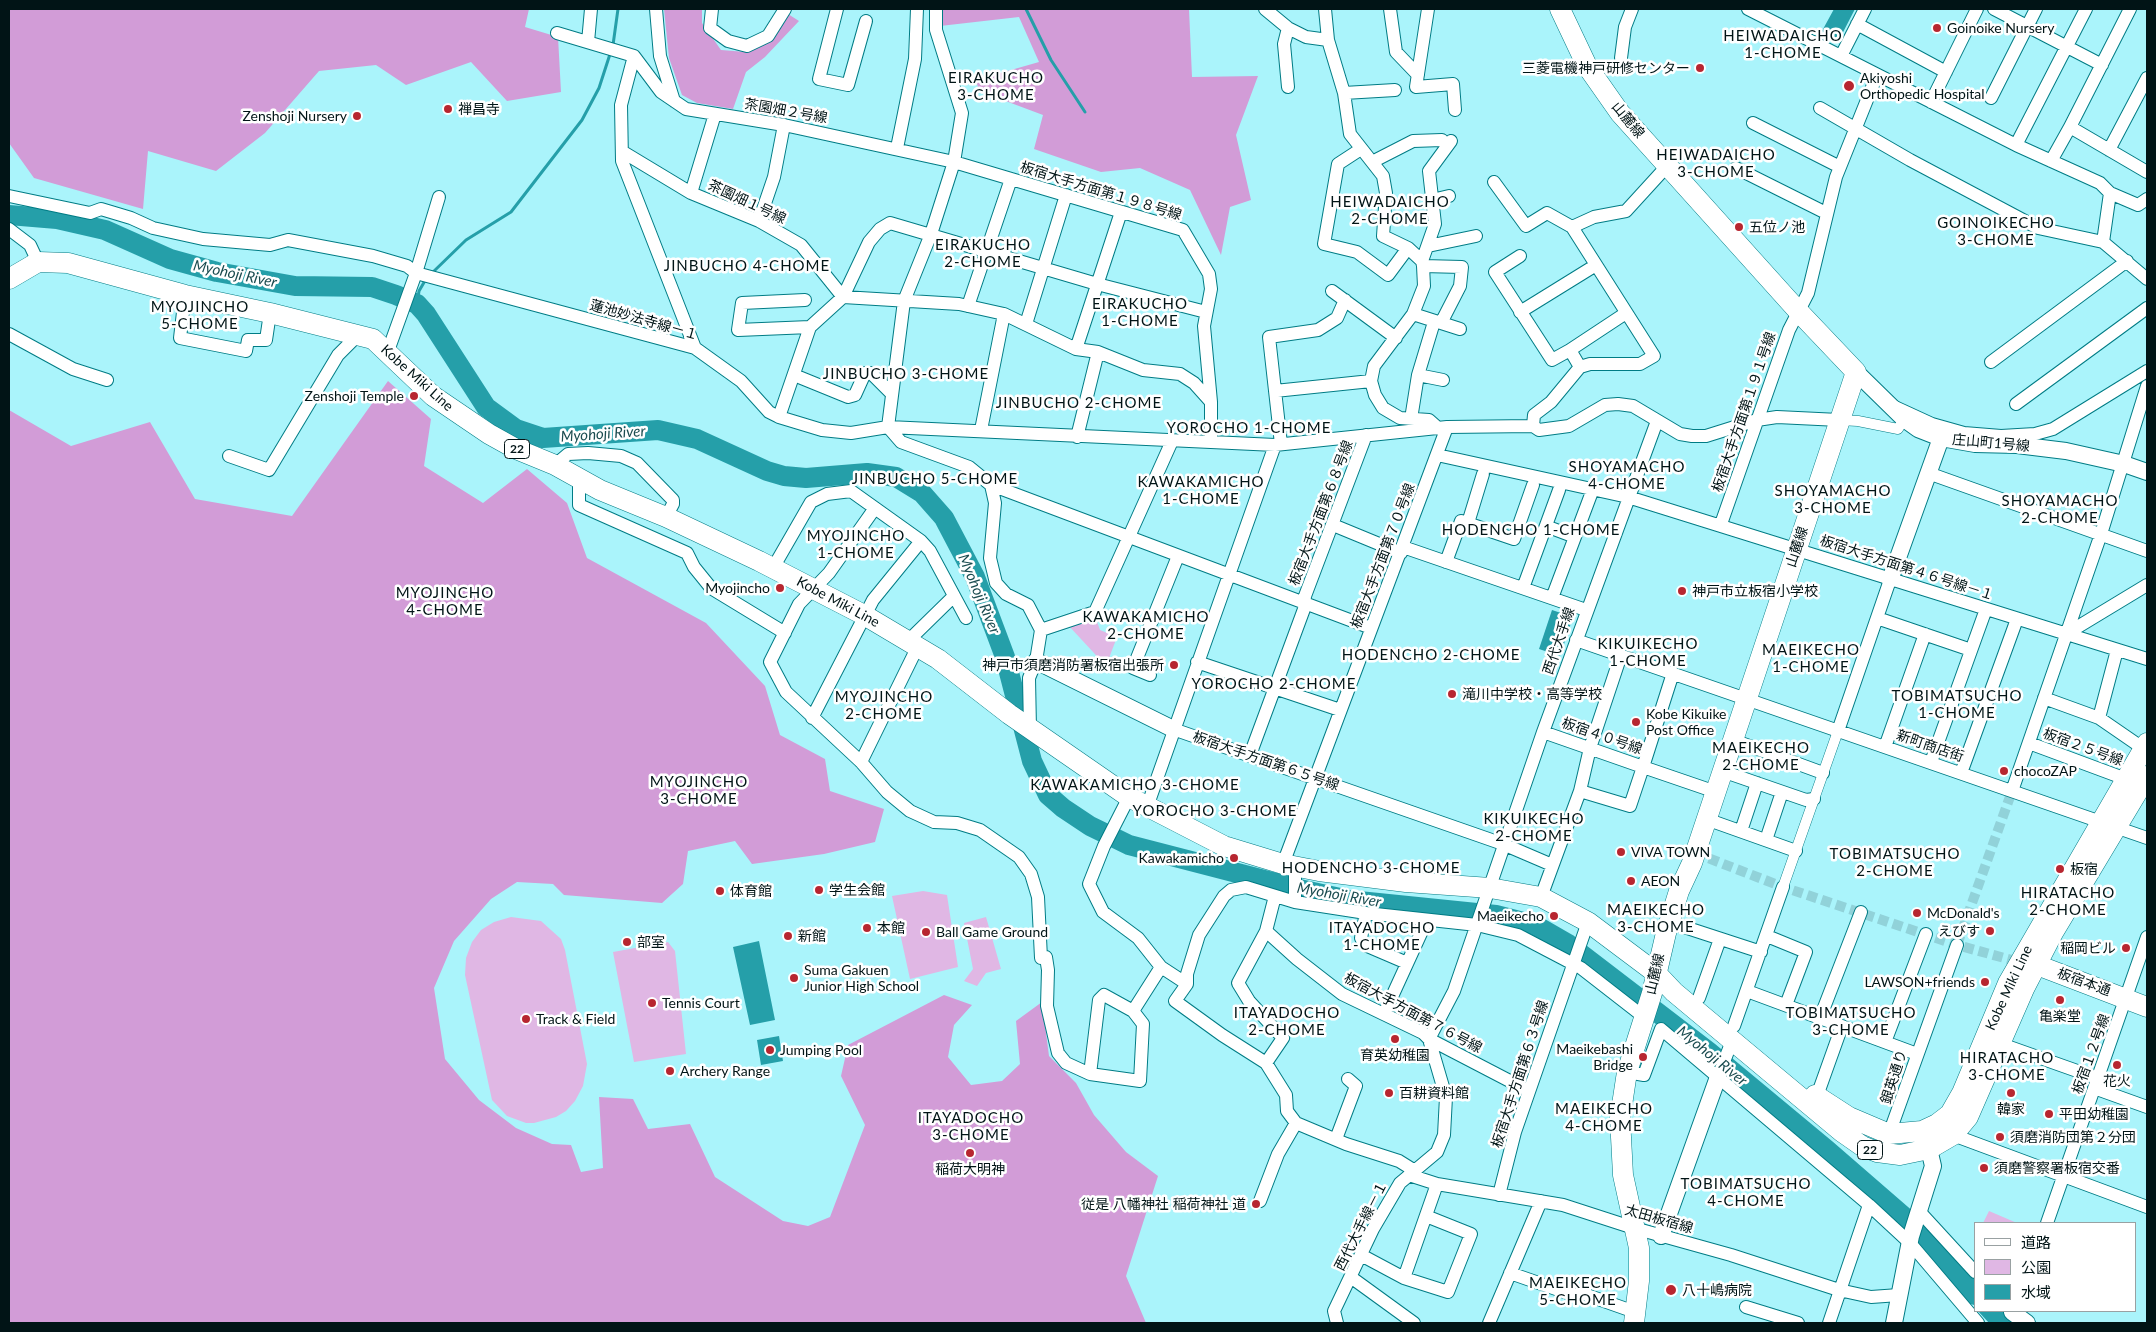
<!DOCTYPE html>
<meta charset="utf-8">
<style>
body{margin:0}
#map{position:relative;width:2156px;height:1332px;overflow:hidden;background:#aaf4fb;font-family:Lato,"Noto Sans JP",sans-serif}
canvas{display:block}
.frame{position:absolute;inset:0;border:10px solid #011416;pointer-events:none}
.legend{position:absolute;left:1974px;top:1222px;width:162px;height:90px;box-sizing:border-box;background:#fff;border:1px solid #99a1a2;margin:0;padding:6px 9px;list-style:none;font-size:15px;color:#011416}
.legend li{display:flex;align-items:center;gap:10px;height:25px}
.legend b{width:25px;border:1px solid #99a1a2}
</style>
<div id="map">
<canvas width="2156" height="1332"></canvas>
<div class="frame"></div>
<ul class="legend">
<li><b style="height:6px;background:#fff"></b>道路</li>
<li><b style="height:14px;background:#e0b7e4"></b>公園</li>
<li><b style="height:14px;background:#259fa9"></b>水域</li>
</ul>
</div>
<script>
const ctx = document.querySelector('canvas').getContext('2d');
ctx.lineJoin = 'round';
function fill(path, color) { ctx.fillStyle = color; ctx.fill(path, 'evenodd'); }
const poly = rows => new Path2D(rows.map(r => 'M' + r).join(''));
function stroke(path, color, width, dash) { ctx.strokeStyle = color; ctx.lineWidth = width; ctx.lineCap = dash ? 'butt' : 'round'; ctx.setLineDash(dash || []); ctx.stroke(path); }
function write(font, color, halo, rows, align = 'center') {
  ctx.font = font + ' Lato,"Noto Sans JP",sans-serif'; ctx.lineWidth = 5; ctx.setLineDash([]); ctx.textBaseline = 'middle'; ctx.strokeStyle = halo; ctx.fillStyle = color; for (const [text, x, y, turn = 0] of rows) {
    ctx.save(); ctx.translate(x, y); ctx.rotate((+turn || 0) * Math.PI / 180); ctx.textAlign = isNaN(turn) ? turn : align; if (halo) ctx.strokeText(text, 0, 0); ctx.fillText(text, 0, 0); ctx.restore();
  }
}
fill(poly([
 [1095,616,1100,630,1117,637,1106,666,1068,625],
 [923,891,947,895,958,967,910,979,892,896],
 [511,917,541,921,561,939,565,950,587,1064,583,1086,575,1101,566,1111,556,1117,534,1123,526,1123,507,1116,492,1100,465,975,466,958,472,942,481,930,494,922],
 [986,917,1001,969,986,973,977,986,964,981,973,969,964,923],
 [668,942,675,951,686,1054,634,1062,613,952],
 [1989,1211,2017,1223,1983,1223]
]), '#e0b7e4');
fill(poly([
 [9,9,529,9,525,27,558,37,561,92,507,101,471,62,406,85,376,65,319,71,265,133,216,171,148,151,143,209,34,178,9,143],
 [664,9,702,9,702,23,721,50,746,52,788,14,799,21,765,57,746,72,733,109,697,103,682,95,669,58],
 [940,9,1189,9,1192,77,1258,76,1236,135,1251,200,1230,207,1221,255,1190,190,1140,168,1101,172,1034,149,1043,115,979,91,976,80,1039,62,1019,17,940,26],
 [388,381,431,419,424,466,483,503,527,469,567,503,587,558,706,623,765,686,780,735,825,759,830,791,884,809,875,842,824,854,752,864,735,841,688,851,683,884,662,903,564,895,553,884,517,882,491,899,454,941,434,988,445,1059,479,1100,516,1128,552,1144,571,1145,581,1172,603,1168,599,1097,633,1099,648,1129,690,1124,715,1177,783,1221,808,1226,830,1217,865,1125,841,1076,848,1045,944,995,972,1005,954,1025,948,1057,971,1085,1002,1081,1020,1064,1016,1021,1042,1002,1049,1056,1076,1083,1094,1115,1126,1152,1158,1176,1126,1276,1146,1323,9,1323,9,410,71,446,150,422,195,499,292,516]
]), '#d29cd7');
fill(poly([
 [1834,9,1855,9,1839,40,1822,31],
 [1552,610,1573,617,1560,656,1539,649],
 [759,941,775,1020,750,1025,733,947],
 [779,1036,783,1061,761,1065,757,1040],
 [1925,1224,1975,1278,1975,1306,1921,1243],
 [1978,1311,2004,1311,2016,1323,1989,1323]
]), '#259fa9');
stroke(poly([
 [1026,9,1051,60,1085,112],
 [613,45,618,9],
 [432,273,466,240,511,212,582,120,599,88,611,51],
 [417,304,419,291,426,279]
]), '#259fa9', 3);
stroke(poly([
 [9,215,57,219,105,230,170,259,217,272,295,286,372,287,396,295,417,304,426,314,486,407,516,429,543,438,658,430,697,439,767,471,784,476,806,478,867,473,896,477,922,493,944,518,975,577,1005,657,1032,761,1048,795,1063,808,1090,826,1129,845,1295,888,1349,900,1496,915,1535,925,1568,944,1709,1052,1827,1150,1924,1234,1975,1295]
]), '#259fa9', 20);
stroke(poly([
 [1695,853,1783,887,1957,945,2019,962],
 [1957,945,2012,791]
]), '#91d2d9', 10, [10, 5]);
const pedestrian = poly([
 [1839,420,1858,421,1898,429,1904,419],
 [1783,887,1838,731]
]);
const minor = poly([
 [656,9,660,56,674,101],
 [712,9,710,28,728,41,747,46,768,36,785,9],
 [837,9,819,79,848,85,866,21],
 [1265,9,1288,28,1306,37,1328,40],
 [1325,9,1328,40,1344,93,1350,134,1383,176,1386,193,1383,236,1408,248,1422,261,1423,266,1424,286,1413,314,1374,366,1371,381,1375,395,1383,408,1400,418,1429,420,1438,428],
 [1390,9,1396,52,1418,75],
 [1428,9,1416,87,1453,84,1455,110],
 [1748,9,2016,145,2100,183,2110,193,2138,205,2147,199],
 [1994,9,2102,65],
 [1857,24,1946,72],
 [557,33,634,56],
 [588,42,591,9],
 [634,56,661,92,686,109,784,125,954,162,1183,230,1209,274,1211,289,1204,326,1211,402],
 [634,56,621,105,622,161,695,348],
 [1841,56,1865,9],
 [1621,58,1625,27,1632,9],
 [1288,87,1284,44,1288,28],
 [1344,93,1395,90],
 [1991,98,2036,9],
 [1931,102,1977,9],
 [1820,108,1910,160,2038,228,2103,242,2147,279],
 [1753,123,1840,167],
 [2070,127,2130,9],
 [2016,145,2086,9],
 [897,148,915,59,917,9],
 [1361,149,1338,164,1324,244,1357,252,1388,275,1408,248],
 [2109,150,2147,78],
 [623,152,691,193,759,221,801,245,843,297,869,242,880,229,890,223,1097,284,1206,312],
 [2051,161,2070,127,2147,172],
 [1372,162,1413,141,1442,140],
 [1736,168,1826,213],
 [1494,182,1526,226,1547,213,1572,227],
 [691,193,715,114],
 [9,196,90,213,101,209,131,218,153,228,203,239,270,245,288,240,373,256,407,266,416,273,695,348,741,381,769,412,779,417,822,430,851,433,888,427,1211,442],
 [1432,200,1449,196],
 [759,221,774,177,784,125],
 [9,229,30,245,38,262],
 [2103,242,2110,193],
 [1428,246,1476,236],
 [1520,256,1495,272,1552,360,1570,350],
 [1422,261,1435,224,1429,171,1451,141],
 [1423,266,1462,267,1460,286,1441,323],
 [1332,291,1396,338],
 [185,295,180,338,246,351,248,340,266,340,270,313],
 [805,300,742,303,738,330,810,327],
 [968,306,1011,179],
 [1520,312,1596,265],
 [1413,314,1460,329],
 [1026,324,1066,195],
 [9,334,73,369,107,380],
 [1076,349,1121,212],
 [388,351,416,273,439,197],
 [1991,362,2127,261],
 [1580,367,1570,350,1626,313],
 [794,375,848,397,855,395,865,373,871,373,891,393],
 [1418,375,1443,380],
 [1275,391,1371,381],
 [2016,404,2147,308],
 [1895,407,1932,424,1964,433,2001,436,2035,434,2053,429,2147,371],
 [779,417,810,327,843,297,959,304,1004,314,1076,349,1098,352,1143,370,1180,374,1194,383,1211,402,1211,442,1275,445,1447,427,1533,426,1539,430,1569,426,1605,405,1618,404,1633,406,1680,434,1692,436,1706,436,1757,420,1777,417,1839,420],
 [1411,419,1418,375,1434,322],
 [1533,426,1534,415,1551,402,1580,367,1590,364,1640,364,1654,356,1572,227,1594,217,1626,211,1668,165],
 [888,427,904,301,931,234,954,162,962,113,936,30,936,9],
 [888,427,901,442,969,467,991,485,995,503,990,558,996,583,1006,594,1028,605,1041,630,1036,661,1029,678,1030,729],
 [981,430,1004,314],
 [1077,437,1098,352],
 [1281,444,1269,337,1318,330,1337,318,1345,300],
 [1437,455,1628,497,2147,659],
 [229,456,269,470,338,355,359,334],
 [555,465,568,454,588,453,621,456,637,463,673,500,673,504,666,517],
 [1928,473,2147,551],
 [579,479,579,505,687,553,694,567,711,588,785,633],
 [991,485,1371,628],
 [875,508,829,573,799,604,770,662,786,692,861,762,887,792,910,811,934,822,957,823,980,830,1019,857,1031,874,1038,897,1041,958,1046,957,1048,970,1047,1006,1058,1053,1066,1063,1090,1074,1140,1081,1143,1024,1133,1011,1104,995,1099,1000,1090,1074],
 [1468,523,1483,474],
 [1721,524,1789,330,1808,293,1836,177,1877,75],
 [1333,525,1401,553],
 [1551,528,1575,537],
 [1403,547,1586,610],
 [1446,562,1461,521,1514,539,1533,485],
 [773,568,811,502,827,494,851,491,921,541,930,551,966,618],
 [1523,588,1559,490],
 [1552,598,1593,489],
 [1877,618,1971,650],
 [1041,630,1095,612,1172,441],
 [2066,634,2147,585],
 [1576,640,2147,838],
 [908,641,954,596],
 [1197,662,1340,710],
 [1150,675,1133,668,1178,556],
 [2044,698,2099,718,2144,749],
 [812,718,873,600,921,541],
 [2099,718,2117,650],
 [1173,729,1503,844,1552,865],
 [1838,731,1890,580],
 [1543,732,1643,767,1673,673],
 [1733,740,1823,773],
 [2029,743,2126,779],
 [1885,747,1925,634],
 [1250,755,1304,609,1305,596,1366,435],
 [861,762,918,646],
 [1931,762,1986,609],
 [1722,771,1806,800,1814,799],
 [1961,773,2017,619],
 [1580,791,1590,748,1621,655],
 [2012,791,2101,534,2147,386],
 [1129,797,1104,846,1089,884,1103,912,1138,938,1161,967,1187,984],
 [1147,807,1275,445],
 [1706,819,1796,851],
 [1741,831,1757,783],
 [1766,840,1782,792],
 [1283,864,1447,427],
 [1295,866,1295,902],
 [1541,897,1580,791,1630,806,1643,767,1716,792],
 [1366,913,1361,938,1365,945,1407,963],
 [1669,922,1761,952],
 [1266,931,1297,959,1342,994,1423,1033,1429,1039,1529,1091],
 [1767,936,1806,952,1786,1005],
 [1187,984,1187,974,1199,935,1224,896,1231,890,1246,887,1295,902,1366,913,1477,925,1518,935,1581,968,1644,1017],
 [1187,984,1175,1001,1222,1035,1266,1063,1286,1095,1287,1111,1296,1123,1346,1144,1399,1161,1415,1171],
 [1747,991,1917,1054],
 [1699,998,1720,939],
 [1133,1011,1161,967],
 [1384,1014,1427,920],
 [1820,1018,1861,912],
 [1734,1026,1783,887],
 [1429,1039,1454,991,1543,732,1657,421],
 [1885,1042,1926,934],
 [2001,1044,2097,1078],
 [1266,1063,1283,1038,1249,1001,1238,983,1266,931,1275,896],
 [1627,1072,1644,1075,1661,1029,1869,1205,1910,1243,1978,1323],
 [1718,1077,1732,1041],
 [2094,1088,2147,1107],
 [1817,1096,1842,1026],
 [1889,1134,1957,945],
 [1953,1135,2147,1207],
 [1336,1139,1356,1086,1348,1079],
 [1409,1175,1437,1184,1563,1205,1634,1228,1731,1255,1839,1290,1871,1297,1899,1295],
 [1499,1195,1515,1132,1588,922],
 [1260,1201,1278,1154,1296,1123],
 [1919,1211,1975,1272],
 [2047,1223,2147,937],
 [1361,1255,1404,1278,1448,1292,1471,1234,1426,1216],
 [1510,1273,1576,1296,1581,1293,1635,1312],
 [1352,1278,1414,1323],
 [1404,1278,1437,1184],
 [1746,1307,1798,1323],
 [1337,1323,1334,1311,1373,1229,1400,1183,1437,1152,1444,1135,1446,1097,1429,1039],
 [1489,1323,1541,1201],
 [1829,1323,1869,1205]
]);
const tertiary = poly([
 [1856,372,1904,419,1918,429,1941,438,1975,444,2017,445,2066,451,2124,464,2147,472],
 [1890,580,1941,438],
 [1036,661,1173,729],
 [1661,1236,1718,1077],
 [2012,1312,2027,1323],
 [1894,1323,1911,1236,1933,1166,1929,1149,1931,1139]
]);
const primary = poly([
 [1560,9,1587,66,1620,113,1799,312,1856,372,1692,863,1679,891,1666,933,1652,993,1627,1072,1620,1118,1623,1175,1639,1248,1639,1281,1634,1323],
 [9,279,38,262,68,263,185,295,270,313,373,339,433,396,489,434,516,449,555,465,600,490,666,517,759,561,864,615,938,659,1009,714,1129,797,1224,846,1283,864,1319,871,1406,882,1490,888,1541,897,1588,922,1656,973,1674,992,1842,1132,1862,1146,1877,1152,1900,1155,1929,1149,1953,1135,1968,1117,2024,989,2054,931,2147,776],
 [2024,963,2037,965,2147,1007],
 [1815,1095,1849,1117,1889,1134,1922,1131,1937,1124,1950,1114,1962,1093,2008,983,2147,743]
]);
stroke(pedestrian, '#007c85', 11);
stroke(minor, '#007c85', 14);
stroke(tertiary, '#007c85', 18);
stroke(primary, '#007c85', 21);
stroke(pedestrian, '#fff', 10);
stroke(minor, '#fff', 12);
stroke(tertiary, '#fff', 16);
stroke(primary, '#fff', 20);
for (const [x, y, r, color] of [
 [1937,28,5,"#b72630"],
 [1700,68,5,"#b72630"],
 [1849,86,6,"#b72630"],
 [448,109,5,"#b72630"],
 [357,116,5,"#b72630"],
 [1739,227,5,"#b72630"],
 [414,396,5,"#b72630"],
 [780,588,5,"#b72630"],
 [1682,591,5,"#b72630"],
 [1174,665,5,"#b72630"],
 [1452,694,5,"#b72630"],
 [1636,722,5,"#b72630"],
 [2004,771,5,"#b72630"],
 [1621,852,5,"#b72630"],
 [1234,858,5,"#b72630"],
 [2060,869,5,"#b72630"],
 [1631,881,5,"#b72630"],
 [819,890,5,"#b72630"],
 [720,891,5,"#b72630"],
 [1917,913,5,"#b72630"],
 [1554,916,5,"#b72630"],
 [867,928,5,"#b72630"],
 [1990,931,5,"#b72630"],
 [926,932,5,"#b72630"],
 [788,936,5,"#b72630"],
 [627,942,5,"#b72630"],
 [2126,948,5,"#b72630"],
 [794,978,5,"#b72630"],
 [1985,982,5,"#b72630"],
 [2060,1000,5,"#b72630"],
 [652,1003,5,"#b72630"],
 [526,1019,5,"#b72630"],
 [1395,1039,5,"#b72630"],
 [770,1050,5,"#b72630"],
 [1643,1057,5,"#b72630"],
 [2117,1065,5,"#b72630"],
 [670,1071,5,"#b72630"],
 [1389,1093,5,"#b72630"],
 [2011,1093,5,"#b72630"],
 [2049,1114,5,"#b72630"],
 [2000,1137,5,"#b72630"],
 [970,1153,5,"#b72630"],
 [1984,1168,5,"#b72630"],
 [1256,1204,5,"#b72630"],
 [1671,1290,6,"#b72630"]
]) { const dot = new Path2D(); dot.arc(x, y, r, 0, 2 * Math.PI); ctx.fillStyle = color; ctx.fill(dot); stroke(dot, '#fff', 2); }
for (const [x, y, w] of [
 [517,449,25],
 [1870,1150,25]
]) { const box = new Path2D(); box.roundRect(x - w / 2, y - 9.5, w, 19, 4); ctx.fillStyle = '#fff'; ctx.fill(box); stroke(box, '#011416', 1); }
write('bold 12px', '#011416', null, [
 ["22",517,449],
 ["22",1870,1150]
]);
write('14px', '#011416', '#fff', [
 ["Goinoike Nursery",1947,28],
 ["三菱電機神戸研修センター",1690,68,"right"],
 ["Akiyoshi",1860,78],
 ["Orthopedic Hospital",1860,94],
 ["禅昌寺",458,109],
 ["Zenshoji Nursery",347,116,"right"],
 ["五位ノ池",1749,227],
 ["Zenshoji Temple",404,396,"right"],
 ["Myojincho",770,588,"right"],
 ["神戸市立板宿小学校",1692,591],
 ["神戸市須磨消防署板宿出張所",1164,665,"right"],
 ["滝川中学校・高等学校",1462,694],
 ["Kobe Kikuike",1646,714],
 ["Post Office",1646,730],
 ["chocoZAP",2014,771],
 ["VIVA TOWN",1631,852],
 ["Kawakamicho",1224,858,"right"],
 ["板宿",2070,869],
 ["AEON",1641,881],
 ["学生会館",829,890],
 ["体育館",730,891],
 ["McDonald's",1927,913],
 ["Maeikecho",1544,916,"right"],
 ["本館",877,928],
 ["えびす",1980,931,"right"],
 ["Ball Game Ground",936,932],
 ["新館",798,936],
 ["部室",637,942],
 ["稲岡ビル",2116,948,"right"],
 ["Suma Gakuen",804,970],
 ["Junior High School",804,986],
 ["LAWSON+friends",1975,982,"right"],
 ["Tennis Court",662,1003],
 ["亀楽堂",2060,1016,"center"],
 ["Track & Field",536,1019],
 ["Maeikebashi",1633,1049,"right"],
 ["Bridge",1633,1065,"right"],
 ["Jumping Pool",780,1050],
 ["育英幼稚園",1395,1055,"center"],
 ["Archery Range",680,1071],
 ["花火",2117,1081,"center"],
 ["百耕資料館",1399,1093],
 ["韓家",2011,1109,"center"],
 ["平田幼稚園",2059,1114],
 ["須磨消防団第２分団",2010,1137],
 ["須磨警察署板宿交番",1994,1168],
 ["稲荷大明神",970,1169,"center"],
 ["従是 八幡神社 稲荷神社 道",1246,1204,"right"],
 ["八十嶋病院",1682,1290]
], 'left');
write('14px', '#011416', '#fff', [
 ["茶園畑２号線",786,111,10],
 ["山麓線",1628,120,50],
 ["板宿大手方面第１９８号線",1101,191,17],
 ["茶園畑１号線",747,202,25],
 ["蓮池妙法寺線－１",644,320,16],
 ["Kobe Miki Line",417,378,42],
 ["板宿大手方面第１９１号線",1744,412,-71],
 ["庄山町1号線",1991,443,5],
 ["板宿大手方面第６８号線",1321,513,-69],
 ["山麓線",1797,547,-72],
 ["板宿大手方面第７０号線",1383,556,-69],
 ["板宿大手方面第４６号線－１",1907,568,18],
 ["Kobe Miki Line",838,602,28],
 ["西代大手線",1559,641,-71],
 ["板宿４０号線",1602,736,19],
 ["新町商店街",1930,746,19],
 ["板宿２５号線",2083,747,20],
 ["板宿大手方面第６５号線",1266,761,19],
 ["山麓線",1655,974,-77],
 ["板宿本通",2084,982,20],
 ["Kobe Miki Line",2009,988,-65],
 ["板宿大手方面第７６号線",1413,1013,28],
 ["板宿１２号線",2091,1054,-70],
 ["板宿大手方面第６３号線",1520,1074,-72],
 ["銀英通り",1894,1077,-72],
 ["太田板宿線",1659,1219,16],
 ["西代大手線－１",1361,1226,-63]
]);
ctx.letterSpacing = '1px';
write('15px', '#011416', '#fff', [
 ["HEIWADAICHO",1783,36],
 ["1-CHOME",1783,53],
 ["EIRAKUCHO",996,78],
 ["3-CHOME",996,95],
 ["HEIWADAICHO",1716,155],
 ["3-CHOME",1716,172],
 ["HEIWADAICHO",1390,202],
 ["2-CHOME",1390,219],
 ["GOINOIKECHO",1996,223],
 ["3-CHOME",1996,240],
 ["EIRAKUCHO",983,245],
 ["2-CHOME",983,262],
 ["JINBUCHO 4-CHOME",747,266],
 ["EIRAKUCHO",1140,304],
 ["1-CHOME",1140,321],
 ["MYOJINCHO",200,307],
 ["5-CHOME",200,324],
 ["JINBUCHO 3-CHOME",906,374],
 ["JINBUCHO 2-CHOME",1079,403],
 ["YOROCHO 1-CHOME",1249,428],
 ["SHOYAMACHO",1627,467],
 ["4-CHOME",1627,484],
 ["JINBUCHO 5-CHOME",935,479],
 ["KAWAKAMICHO",1201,482],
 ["1-CHOME",1201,499],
 ["SHOYAMACHO",1833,491],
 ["3-CHOME",1833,508],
 ["SHOYAMACHO",2060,501],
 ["2-CHOME",2060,518],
 ["HODENCHO 1-CHOME",1531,530],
 ["MYOJINCHO",856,536],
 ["1-CHOME",856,553],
 ["MYOJINCHO",445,593],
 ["4-CHOME",445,610],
 ["KAWAKAMICHO",1146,617],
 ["2-CHOME",1146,634],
 ["KIKUIKECHO",1648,644],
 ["1-CHOME",1648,661],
 ["MAEIKECHO",1811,650],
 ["1-CHOME",1811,667],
 ["HODENCHO 2-CHOME",1431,655],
 ["YOROCHO 2-CHOME",1274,684],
 ["TOBIMATSUCHO",1957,696],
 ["1-CHOME",1957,713],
 ["MYOJINCHO",884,697],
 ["2-CHOME",884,714],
 ["MAEIKECHO",1761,748],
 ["2-CHOME",1761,765],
 ["MYOJINCHO",699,782],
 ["3-CHOME",699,799],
 ["KAWAKAMICHO 3-CHOME",1135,785],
 ["YOROCHO 3-CHOME",1215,811],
 ["KIKUIKECHO",1534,819],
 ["2-CHOME",1534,836],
 ["TOBIMATSUCHO",1895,854],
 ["2-CHOME",1895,871],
 ["HODENCHO 3-CHOME",1371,868],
 ["HIRATACHO",2068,893],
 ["2-CHOME",2068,910],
 ["MAEIKECHO",1656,910],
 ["3-CHOME",1656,927],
 ["ITAYADOCHO",1382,928],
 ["1-CHOME",1382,945],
 ["ITAYADOCHO",1287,1013],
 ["2-CHOME",1287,1030],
 ["TOBIMATSUCHO",1851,1013],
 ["3-CHOME",1851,1030],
 ["HIRATACHO",2007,1058],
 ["3-CHOME",2007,1075],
 ["MAEIKECHO",1604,1109],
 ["4-CHOME",1604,1126],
 ["ITAYADOCHO",971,1118],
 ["3-CHOME",971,1135],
 ["TOBIMATSUCHO",1746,1184],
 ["4-CHOME",1746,1201],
 ["MAEIKECHO",1578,1283],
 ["5-CHOME",1578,1300]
]);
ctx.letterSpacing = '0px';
write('italic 15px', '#1b4c50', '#fff', [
 ["Myohoji River",235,274,12],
 ["Myohoji River",603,434,-4],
 ["Myohoji River",979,594,67],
 ["Myohoji River",1339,895,10],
 ["Myohoji River",1712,1056,39]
]);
</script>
